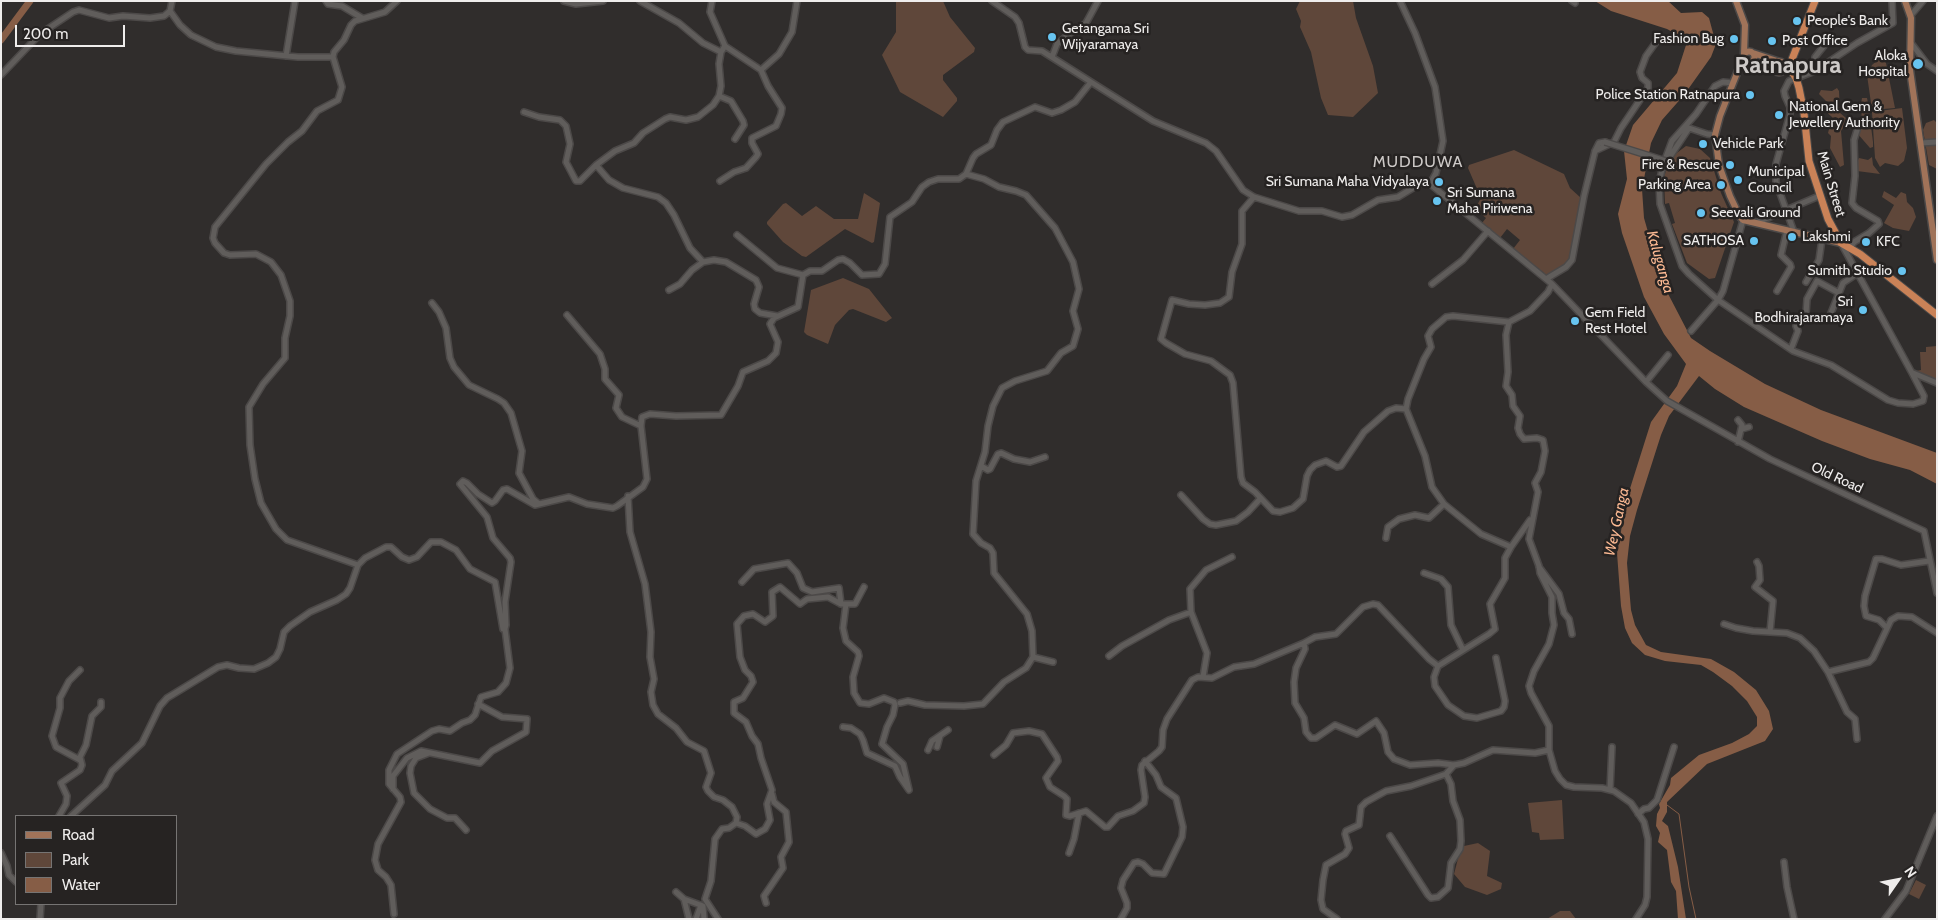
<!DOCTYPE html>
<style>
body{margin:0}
#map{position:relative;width:1938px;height:920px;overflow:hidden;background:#302d2c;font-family:Cabin,sans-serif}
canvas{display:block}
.frame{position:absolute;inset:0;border:2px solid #efedec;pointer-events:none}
.legend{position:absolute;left:15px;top:815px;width:162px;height:90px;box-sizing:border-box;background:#262322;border:1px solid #767473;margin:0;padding:6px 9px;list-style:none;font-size:15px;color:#efedec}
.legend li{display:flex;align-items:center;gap:10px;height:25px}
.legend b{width:25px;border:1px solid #767473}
.north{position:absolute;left:1873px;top:855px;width:50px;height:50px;-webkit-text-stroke:4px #262322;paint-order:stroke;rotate:57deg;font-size:14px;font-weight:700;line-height:20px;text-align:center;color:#efedec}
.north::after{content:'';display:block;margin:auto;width:18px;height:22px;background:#efedec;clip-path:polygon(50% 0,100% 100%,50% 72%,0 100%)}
.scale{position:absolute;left:15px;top:25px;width:110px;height:22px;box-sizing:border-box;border:2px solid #efedec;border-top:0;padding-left:6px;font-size:15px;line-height:18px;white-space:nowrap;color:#efedec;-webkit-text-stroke:4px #262322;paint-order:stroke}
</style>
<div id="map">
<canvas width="1938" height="920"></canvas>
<div class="frame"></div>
<ul class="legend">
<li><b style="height:6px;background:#a07359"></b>Road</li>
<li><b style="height:14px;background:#5f473a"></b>Park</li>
<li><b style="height:14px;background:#865d46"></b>Water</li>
</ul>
<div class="north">N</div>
<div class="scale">200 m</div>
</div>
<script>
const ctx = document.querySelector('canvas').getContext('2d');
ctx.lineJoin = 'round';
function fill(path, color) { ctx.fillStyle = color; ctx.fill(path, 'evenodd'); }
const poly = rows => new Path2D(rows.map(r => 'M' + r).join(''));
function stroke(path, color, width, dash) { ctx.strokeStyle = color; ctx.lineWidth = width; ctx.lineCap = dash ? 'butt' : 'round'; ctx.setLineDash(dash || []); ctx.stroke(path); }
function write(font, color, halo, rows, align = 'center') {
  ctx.font = font + ' Cabin,sans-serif'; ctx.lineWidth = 5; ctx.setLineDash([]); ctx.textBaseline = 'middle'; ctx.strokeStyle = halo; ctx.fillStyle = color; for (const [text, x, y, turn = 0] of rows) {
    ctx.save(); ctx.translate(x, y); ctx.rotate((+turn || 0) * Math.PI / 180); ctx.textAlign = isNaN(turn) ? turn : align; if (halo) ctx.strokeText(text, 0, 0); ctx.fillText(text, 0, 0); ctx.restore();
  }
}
fill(poly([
 [896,1,943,1,950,17,975,48,974,52,943,75,943,80,957,98,957,101,943,117,900,92,882,55,896,32],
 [1300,1,1353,1,1356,18,1373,66,1378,93,1353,117,1328,115,1321,98,1311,52,1300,27,1301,21,1296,9],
 [1880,58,1884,58,1886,63,1895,108,1872,110,1867,75,1872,65],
 [1837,88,1839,91,1840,113,1846,118,1846,123,1841,131,1844,165,1840,167,1830,148,1831,136,1828,133,1832,117,1824,110,1824,106,1831,105,1832,102,1826,101,1819,94,1821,90,1832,91],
 [1862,98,1867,98,1868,103,1873,142,1873,147,1870,148,1857,133,1862,123,1861,104],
 [1902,108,1907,148,1904,161,1898,166,1885,163,1880,167,1875,158,1872,112],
 [1934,120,1937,123,1937,169,1929,165,1923,130,1926,123],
 [1686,146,1700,149,1710,158,1721,193,1734,222,1715,278,1709,279,1687,263,1672,224,1675,223,1669,203,1665,204,1664,178,1666,170,1674,155],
 [1514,150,1564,174,1570,188,1581,198,1571,259,1569,261,1548,275,1545,274,1513,249,1520,240,1507,229,1500,238,1482,223,1486,218,1475,209,1481,198,1468,168,1469,165],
 [1872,157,1873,165,1880,174,1857,171,1856,164,1859,158,1868,160],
 [1884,191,1896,198,1901,192,1906,194,1907,202,1913,208,1916,217,1909,231,1893,228,1884,223,1894,205,1882,197],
 [864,193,880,203,874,242,872,243,845,229,806,257,802,256,783,242,767,224,767,222,783,204,786,203,802,216,816,206,834,219,858,219],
 [843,278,869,289,892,318,886,322,853,309,849,310,835,325,828,344,807,335,804,332,811,290],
 [1937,346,1937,381,1916,371,1921,370,1920,352,1926,352,1926,347],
 [1562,800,1564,839,1540,840,1539,833,1532,832,1528,803],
 [1478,843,1490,851,1487,876,1502,883,1501,889,1487,895,1465,887,1454,874,1460,851,1464,846],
 [1916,880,1926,885,1919,899,1909,894],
 [1560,911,1570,911,1576,919,1547,919]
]), '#5f473a');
fill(poly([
 [1595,1,1668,1,1681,13,1702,12,1709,18,1716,44,1711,57,1684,95,1662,120,1651,143,1642,189,1644,218,1663,284,1691,338,1710,351,1765,384,1821,410,1937,453,1937,484,1910,470,1870,459,1822,441,1744,407,1715,389,1699,376,1669,416,1661,435,1637,510,1630,536,1627,563,1631,610,1635,625,1646,645,1661,652,1711,659,1734,672,1756,690,1769,711,1773,729,1765,741,1707,764,1667,802,1667,812,1662,821,1668,826,1678,867,1686,919,1678,919,1676,891,1671,882,1667,850,1658,842,1660,833,1656,826,1657,814,1660,808,1659,804,1670,785,1671,778,1699,755,1732,743,1749,734,1757,726,1757,717,1747,701,1732,686,1713,672,1701,665,1665,661,1645,655,1632,643,1625,628,1621,606,1617,553,1627,498,1651,422,1677,386,1686,364,1664,334,1644,297,1622,233,1618,214,1627,179,1624,151,1633,125,1677,73,1686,45,1682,37,1667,29,1611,11]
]), '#865d46');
stroke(poly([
 [1667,805,1679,814,1689,887,1696,919]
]), '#865d46', 1);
stroke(poly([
 [1,40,30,1]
]), '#865d46', 7);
const minor = poly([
 [326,1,328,4,342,6,362,18],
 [564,1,576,4,603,1],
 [640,1,679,23,703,43,721,52],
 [712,1,710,12,725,46,761,70,768,86,782,108,781,114,776,126,752,138,752,143,758,154,756,157,746,168,734,172,720,181],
 [992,1,1015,17,1019,23,1025,47,1028,50,1042,51,1091,82],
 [1400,1,1415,33,1435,87,1443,141,1436,173,1430,184],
 [1572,1,1575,3],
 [170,11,180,25,191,35,216,47,236,51,298,57,333,57],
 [1911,15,1923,1],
 [1911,43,1927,64,1937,71],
 [286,56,295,1],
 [333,57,342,87,338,100,317,111,302,131,288,142,266,164,215,227,213,238,215,243,224,253,230,255,256,254,271,262,281,275,290,301,290,316,285,338,285,358,263,384,249,407,250,445,255,479,261,503,276,529,287,540,358,565],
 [333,57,334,52,344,40,351,25,355,21,385,12,397,1],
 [1052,57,1057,44,1069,34,1086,23,1098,1],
 [761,70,779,54,792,32,797,1],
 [1815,71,1815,57,1828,41],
 [1,75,40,34,73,12,79,10,109,18,123,16,150,18,164,16,170,11,172,1],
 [1733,83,1723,82,1715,86,1696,114,1672,141,1663,165,1659,183,1660,204,1682,266,1689,274,1718,300,1793,351,1831,365,1888,400,1898,403,1913,404,1923,401,1924,396,1912,373,1841,243],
 [719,96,731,101,743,121,744,125,735,139],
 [524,112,539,117,560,120,566,126,570,144,566,162,576,181,580,181,596,165,615,151,634,143,643,133,665,119,670,117,686,120,698,117,713,105,719,96,721,86,719,64,721,52,725,46],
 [1920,143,1937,142],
 [1595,151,1614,142,1621,128,1648,88,1648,83,1642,78,1640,72,1646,56,1659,38],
 [1667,161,1689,128,1707,134,1715,135],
 [596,165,609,180,623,188,658,197,666,203,674,215,690,248,703,262],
 [966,174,984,179,999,187,1016,191,1026,195,1055,228,1073,262,1079,289,1073,311,1078,329,1073,346,1061,353,1047,371,1015,381,1002,388,993,406,988,426,985,452,976,481,973,534,981,543,990,548,993,553,994,573,1027,614,1032,631,1033,657,1053,662],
 [1430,184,1552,284,1646,382,1667,401,1770,459,1924,531,1937,593],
 [1254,197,1242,211,1242,244,1232,272,1229,297,1220,303,1205,305,1189,304,1172,300,1161,339,1166,343,1185,354,1211,361,1230,375,1233,383,1241,477,1243,483,1255,492,1273,511,1280,512,1293,508,1303,499,1307,476,1310,470,1315,465,1326,461,1337,467,1341,466,1364,432,1388,411,1396,408,1406,409],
 [1756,223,1819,196],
 [1794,232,1776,182,1776,164,1790,114,1790,107,1785,96,1784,91,1789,81,1815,71,1857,43,1893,23,1892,1],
 [737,235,777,268,803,275],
 [1850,248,1854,242,1869,233,1879,224,1878,221,1856,208,1852,203,1855,176,1854,140,1859,124],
 [1546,279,1566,267,1572,260,1584,196,1595,151,1599,143,1605,142],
 [1806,282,1819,260,1822,239],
 [1432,284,1463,260,1488,231],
 [1552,284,1548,292,1530,311,1509,322,1506,335,1508,372,1506,386,1512,395,1513,406,1520,416,1518,428,1520,434,1524,439,1537,438,1543,440,1545,451,1541,472,1535,483,1538,492,1529,539,1539,566,1540,573,1552,597,1552,613,1554,625,1549,644,1534,671,1529,686,1531,693,1549,726,1549,750,1555,771,1560,779,1566,785,1574,787,1602,788,1614,791,1631,803,1644,822,1648,839,1647,897,1645,905,1636,919],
 [669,290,680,284,692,270,703,262,714,260,726,262,756,280,759,287,754,304,755,309,760,313,777,316],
 [1777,291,1791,267,1790,264,1781,255,1787,230],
 [432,303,439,312,446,328,450,358,454,367,469,385,498,399,504,403,511,413,522,451,519,473,533,499,539,504],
 [1831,313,1843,283,1858,273],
 [567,315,600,354,605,369,605,379,619,395,616,408,622,417,641,426],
 [1509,322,1453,316,1446,317,1432,329,1428,336,1431,347,1424,359,1408,399,1406,409,1425,456,1432,487,1444,504,1481,534,1511,547],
 [1691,331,1718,300,1723,291,1743,220],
 [1791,349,1798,331,1796,326,1806,314,1807,299,1817,281,1839,293],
 [1913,373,1937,383],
 [1646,382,1668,355],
 [1742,429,1749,427],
 [1738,442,1742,425,1738,420],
 [981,466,988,470,990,469,998,454,1001,453,1014,459,1030,462,1045,457],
 [1181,495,1203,519,1210,524,1216,525,1236,521,1248,512,1260,499],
 [628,496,630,532,645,584,651,632,650,657,654,679,651,692,653,705,658,714,676,728,687,742,704,751,711,773,706,787,708,791,714,797,723,800,732,807,737,817,736,823,729,828,722,829,715,839,711,881,705,899,718,919],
 [1386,538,1388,527,1399,519,1415,515,1429,518,1444,504],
 [1757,562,1759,566,1760,580,1755,587,1773,601,1770,632],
 [1539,567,1559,594,1564,613,1569,619,1572,634],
 [1424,573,1441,579,1448,587,1451,625,1463,650],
 [742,582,754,569,788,563,797,573,803,588,812,592,839,588,841,604],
 [1724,624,1736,628,1753,631,1787,633,1800,638,1814,651,1828,672,1869,662,1873,658,1891,620,1898,616,1912,617,1937,633],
 [1887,628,1879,620,1866,616,1864,606,1865,596,1876,559,1882,559,1901,565,1929,561],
 [1304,643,1315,637,1336,634,1363,607,1373,604,1378,605,1429,659,1438,666,1489,634,1495,629,1490,604,1505,578,1505,558,1511,547,1530,520],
 [1109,656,1122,646,1169,620,1191,612],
 [1438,666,1434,677,1435,686,1448,705,1464,716,1477,718,1501,711,1504,707,1505,701,1496,658],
 [1828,672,1847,712,1855,719,1857,739],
 [1203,677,1207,653,1191,612,1190,589,1206,570,1232,557],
 [900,703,908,701,925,705,964,706,983,704,1004,682,1026,668,1033,657],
 [843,727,851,728,860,734,863,740,867,753,895,766,900,777,909,790,903,764,882,744,887,727,893,715,895,705,894,702,884,698,869,704,860,703,854,693,853,677,859,656,858,652,846,641,843,628,846,604],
 [937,747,940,736],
 [928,750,932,741,948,730],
 [429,753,416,758,411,766,410,773,414,793,430,809,447,818,455,818,466,830],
 [994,755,1006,745,1013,733,1029,731,1042,734,1057,757,1058,761,1046,778,1050,787,1064,796,1067,799,1066,815,1070,816,1086,811,1105,827,1108,827,1118,816,1133,811,1144,803,1145,797,1141,770,1142,765,1159,751,1162,747,1163,730,1167,719,1192,680,1198,677,1212,678,1234,667,1254,664,1304,643,1305,649,1296,668,1294,682,1295,703,1304,718,1306,732,1311,738,1316,738,1335,725,1357,734,1376,721,1384,733,1388,752,1394,759,1410,765,1438,763,1454,765,1464,763,1493,750,1535,753,1549,750],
 [80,760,56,747,52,736,60,708,60,698,69,681,80,670],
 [393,789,393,776,407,758,421,751,480,763,492,751,526,732,527,719,502,717,478,704],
 [1610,790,1612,747],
 [1638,814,1644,809,1649,808,1657,800,1674,747],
 [59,816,66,804,67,796,61,783,80,770,82,765,80,757,86,745,92,716,101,707,101,702],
 [71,816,105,785,112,771,142,743,160,706,167,698,218,667,227,665,239,668,254,669,268,663,276,657,280,649,284,632,290,626,310,612,337,600,346,594,350,588,358,565,365,558,386,547,391,547,402,557,409,560,417,557,431,542,441,542,456,550,470,569,495,582,503,629,505,629,506,625,505,602,511,562,510,558,493,538,487,517,460,484,463,481,467,483,478,494,492,503,495,501,503,490,507,489,535,505,569,497,587,504,613,508,617,506,643,487,647,479,641,426,642,417,650,414,676,416,721,415,738,386,743,372,768,361,776,353,778,342,770,324,774,318,798,307,803,275,810,271,822,271,838,260,843,259,850,263,862,275,879,274,885,264,890,217,912,202,922,187,929,182,938,179,959,179,966,174,973,158,976,154,991,145,997,130,1003,122,1035,107,1052,113,1061,110,1075,102,1091,82,1153,121,1206,143,1216,151,1243,190,1254,197,1299,211,1322,211,1342,217,1352,215,1378,200,1398,197,1421,183,1430,184],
 [736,823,745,826,756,834,765,829,770,820,767,804,772,790,761,758,758,744,752,736,746,722,734,713,734,702,743,698,753,682,751,676,745,670,740,657,737,624,744,616,753,614,765,622,773,616,772,592,780,587,800,604,807,599,828,597,841,604,855,604,864,587],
 [1390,836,1428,895,1431,898,1438,897,1448,888,1451,863,1460,849,1461,841,1460,820,1453,801,1451,784,1446,774],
 [1,853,7,866,9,875,16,882],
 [1069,853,1074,839,1079,813],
 [1784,862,1787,887,1794,919],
 [676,892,684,899,703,906,704,919],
 [684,899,689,919],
 [766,903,764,896,783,868,781,857,789,842,786,812,774,802,772,794],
 [394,914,391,885,386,877,378,870,375,860,378,844,401,802,400,797,389,784,389,770,397,754,432,731,439,729,450,731,462,723,470,720,475,715,481,697,498,692,506,683,510,668,505,629],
 [40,919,41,904],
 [696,919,701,905],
 [1121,919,1127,908,1127,903,1121,888,1123,880,1134,863,1138,862,1143,864,1152,873,1164,874,1182,837,1183,827,1176,798,1161,787,1156,775,1145,761],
 [1337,919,1323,909,1321,900,1323,880,1326,865,1345,854,1349,848,1345,834,1346,831,1359,825,1361,807,1366,802,1386,791,1411,786,1446,774,1454,765],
 [1885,919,1906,891,1937,816]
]);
const major = poly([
 [1736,1,1745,25,1744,54],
 [1905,1,1911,18,1910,70,1937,260],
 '1743.5 57a5.5 5.5 0 1 1 11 0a5.5 5.5 0 1 1-11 0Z',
 [1753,53,1780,62],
 [1743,58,1720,116,1715,135,1719,165,1730,196,1740,217,1743,220,1841,243],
 '1773.5 67a5.5 5.5 0 1 1 11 0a5.5 5.5 0 1 1-11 0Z',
 [1750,63,1776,71]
]);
const highway = poly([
 [1815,1,1789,67,1796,78,1799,88,1804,113,1809,161,1828,219,1841,243,1860,254,1937,315]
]);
stroke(minor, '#4c4948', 8);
stroke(major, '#4c4948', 9);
stroke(highway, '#4c4948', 9);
stroke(minor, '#605d5b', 5);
stroke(major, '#a07359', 6);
stroke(highway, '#ca8257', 7);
const minorBridge = poly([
 [1605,142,1666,161]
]);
stroke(minorBridge, '#4c4948', 8, []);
stroke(minorBridge, '#605d5b', 5);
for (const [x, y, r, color] of [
 [1797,21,5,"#67c4f0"],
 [1052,37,5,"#67c4f0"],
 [1734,39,5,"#67c4f0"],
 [1772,41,5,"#67c4f0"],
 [1918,64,6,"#67c4f0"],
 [1750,95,5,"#67c4f0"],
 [1779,115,5,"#67c4f0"],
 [1703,144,5,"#67c4f0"],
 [1730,165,5,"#67c4f0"],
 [1738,180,5,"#67c4f0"],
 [1439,182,5,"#67c4f0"],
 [1721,185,5,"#67c4f0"],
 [1437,201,5,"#67c4f0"],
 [1701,213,5,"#67c4f0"],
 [1792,237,5,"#67c4f0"],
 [1754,241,5,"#67c4f0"],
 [1866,242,5,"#67c4f0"],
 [1902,271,5,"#67c4f0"],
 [1863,310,5,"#67c4f0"],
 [1575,321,5,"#67c4f0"]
]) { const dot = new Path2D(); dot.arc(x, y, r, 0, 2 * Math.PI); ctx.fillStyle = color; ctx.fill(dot); stroke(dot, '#262322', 2); }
write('14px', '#efedec', '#262322', [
 ["People's Bank",1807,21],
 ["Getangama Sri",1062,29],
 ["Wijyaramaya",1062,45],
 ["Fashion Bug",1724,39,"right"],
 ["Post Office",1782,41],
 ["Aloka",1907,56,"right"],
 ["Hospital",1907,72,"right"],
 ["Police Station Ratnapura",1740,95,"right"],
 ["National Gem &",1789,107],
 ["Jewellery Authority",1789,123],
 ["Vehicle Park",1713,144],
 ["Fire & Rescue",1720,165,"right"],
 ["Municipal",1748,172],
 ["Council",1748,188],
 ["Sri Sumana Maha Vidyalaya",1429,182,"right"],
 ["Parking Area",1711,185,"right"],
 ["Sri Sumana",1447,193],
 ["Maha Piriwena",1447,209],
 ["Seevali Ground",1711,213],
 ["Lakshmi",1802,237],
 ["SATHOSA",1744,241,"right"],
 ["KFC",1876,242],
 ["Sumith Studio",1892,271,"right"],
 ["Sri",1853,302,"right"],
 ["Bodhirajaramaya",1853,318,"right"],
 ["Gem Field",1585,313],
 ["Rest Hotel",1585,329]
], 'left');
write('14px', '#efedec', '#262322', [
 ["Main Street",1831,184,73],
 ["Old Road",1837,478,25]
]);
write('italic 15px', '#fdba93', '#262322', [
 ["Kaluganga",1660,262,74],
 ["Wey Ganga",1617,522,-78]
]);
ctx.letterSpacing = '1px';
write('16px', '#cdc9c7', '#262322', [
 ["MUDDUWA",1418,162]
]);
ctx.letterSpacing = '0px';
write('bold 24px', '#cdc9c7', '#262322', [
 ["Ratnapura",1788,66]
]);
</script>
